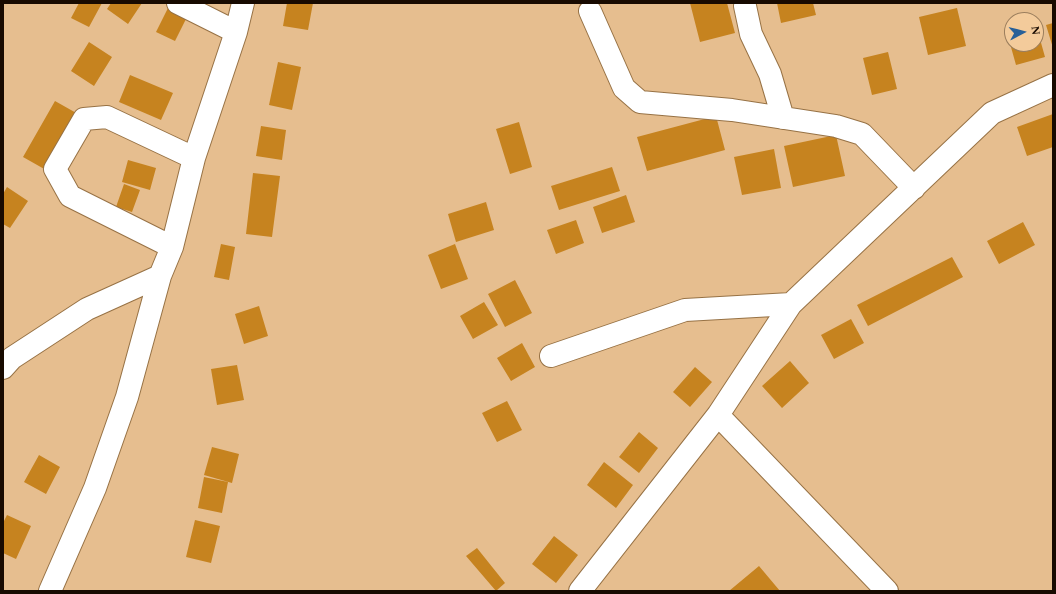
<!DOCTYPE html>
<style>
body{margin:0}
#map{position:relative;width:1056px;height:594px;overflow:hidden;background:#e6be8f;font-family:Spectral,serif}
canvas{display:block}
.frame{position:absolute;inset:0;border:4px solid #180a00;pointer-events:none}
.north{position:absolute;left:1004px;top:12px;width:40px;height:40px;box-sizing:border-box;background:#f3cb9b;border:1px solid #9b7e5d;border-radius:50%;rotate:83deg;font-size:11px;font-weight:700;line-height:16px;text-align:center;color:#180a00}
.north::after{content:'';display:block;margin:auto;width:14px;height:18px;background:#286098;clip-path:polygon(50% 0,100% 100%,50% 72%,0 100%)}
</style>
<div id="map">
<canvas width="1056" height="594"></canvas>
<div class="frame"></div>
<div class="north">N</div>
</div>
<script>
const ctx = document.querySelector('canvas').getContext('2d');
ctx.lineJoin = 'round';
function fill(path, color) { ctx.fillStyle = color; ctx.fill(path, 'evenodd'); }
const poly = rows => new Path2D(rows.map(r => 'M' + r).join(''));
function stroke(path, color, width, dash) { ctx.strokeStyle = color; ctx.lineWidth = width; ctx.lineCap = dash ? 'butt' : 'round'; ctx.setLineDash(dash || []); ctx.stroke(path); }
fill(poly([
 [79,3,102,3,89,27,71,18],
 [111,3,142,3,128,24,107,9],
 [287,3,313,3,308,30,283,26],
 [690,3,727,3,735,33,700,42],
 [777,3,813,3,816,15,781,23],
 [168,8,187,17,175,41,156,32],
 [957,8,966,46,928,55,919,17],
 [1053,23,1053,48,1046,25],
 [1036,32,1038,32,1045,57,1016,65,1009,40,1012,39,1012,44,1036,44],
 [89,42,112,57,94,86,71,71],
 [888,52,897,89,872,95,863,58],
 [278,62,301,67,292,110,269,105],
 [130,75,173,93,161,120,119,102],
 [55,101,78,114,46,170,23,157],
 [1053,114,1053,147,1027,156,1017,127],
 [716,116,725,150,647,171,637,137],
 [519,122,532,167,510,174,496,129],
 [261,126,286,130,282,160,256,156],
 [836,135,845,176,793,187,784,146],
 [774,149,781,188,742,195,734,157],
 [128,160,156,168,150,190,122,182],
 [612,167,620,191,559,210,551,186],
 [253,173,280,176,272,237,246,234],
 [124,184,140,190,132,212,116,207],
 [7,187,28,201,10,228,3,224,3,194],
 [626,195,635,222,602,233,593,207],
 [486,202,494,230,456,242,448,214],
 [576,220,584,243,556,254,547,230],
 [1023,222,1035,245,999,264,987,241],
 [221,244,235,247,229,280,214,277],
 [455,244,468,279,441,289,428,255],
 [952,257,963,277,868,326,857,305],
 [515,280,532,313,505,327,488,294],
 [484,302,498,325,473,339,460,316],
 [259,306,268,336,244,344,235,314],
 [851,319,864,343,834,359,821,335],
 [522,343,535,367,511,381,497,358],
 [790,361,809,383,782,408,762,386],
 [237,365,244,400,217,405,211,369],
 [695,367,712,382,690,407,673,392],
 [507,401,522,430,497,442,482,413],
 [639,432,658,448,639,473,619,457],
 [212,447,239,454,232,483,204,475],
 [39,455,60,467,46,494,24,482],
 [604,462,633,485,616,508,587,485],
 [204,477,228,482,222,513,198,508],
 [7,515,31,526,16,559,3,553,3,523],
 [195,520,220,526,211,563,186,557],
 [554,536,578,555,556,583,532,564],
 [477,548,505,583,496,591,466,556],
 [759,566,780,591,729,591]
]), '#c6831f');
const minor = poly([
 [178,3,236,32],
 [745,6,751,34,770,74,783,118],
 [590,11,624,88,640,102,732,110,836,126,862,134,914,188],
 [172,247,70,196,55,169,84,119,107,117,194,158],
 [551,356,685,310,791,304],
 [3,368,12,358,87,309,160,276],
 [718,415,887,591],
 [50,591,95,488,127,397,160,276,172,247,194,158,236,32,243,3],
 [580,591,718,415,791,304,992,113,1053,85]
]);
stroke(minor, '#977245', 24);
stroke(minor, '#fff', 22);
</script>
